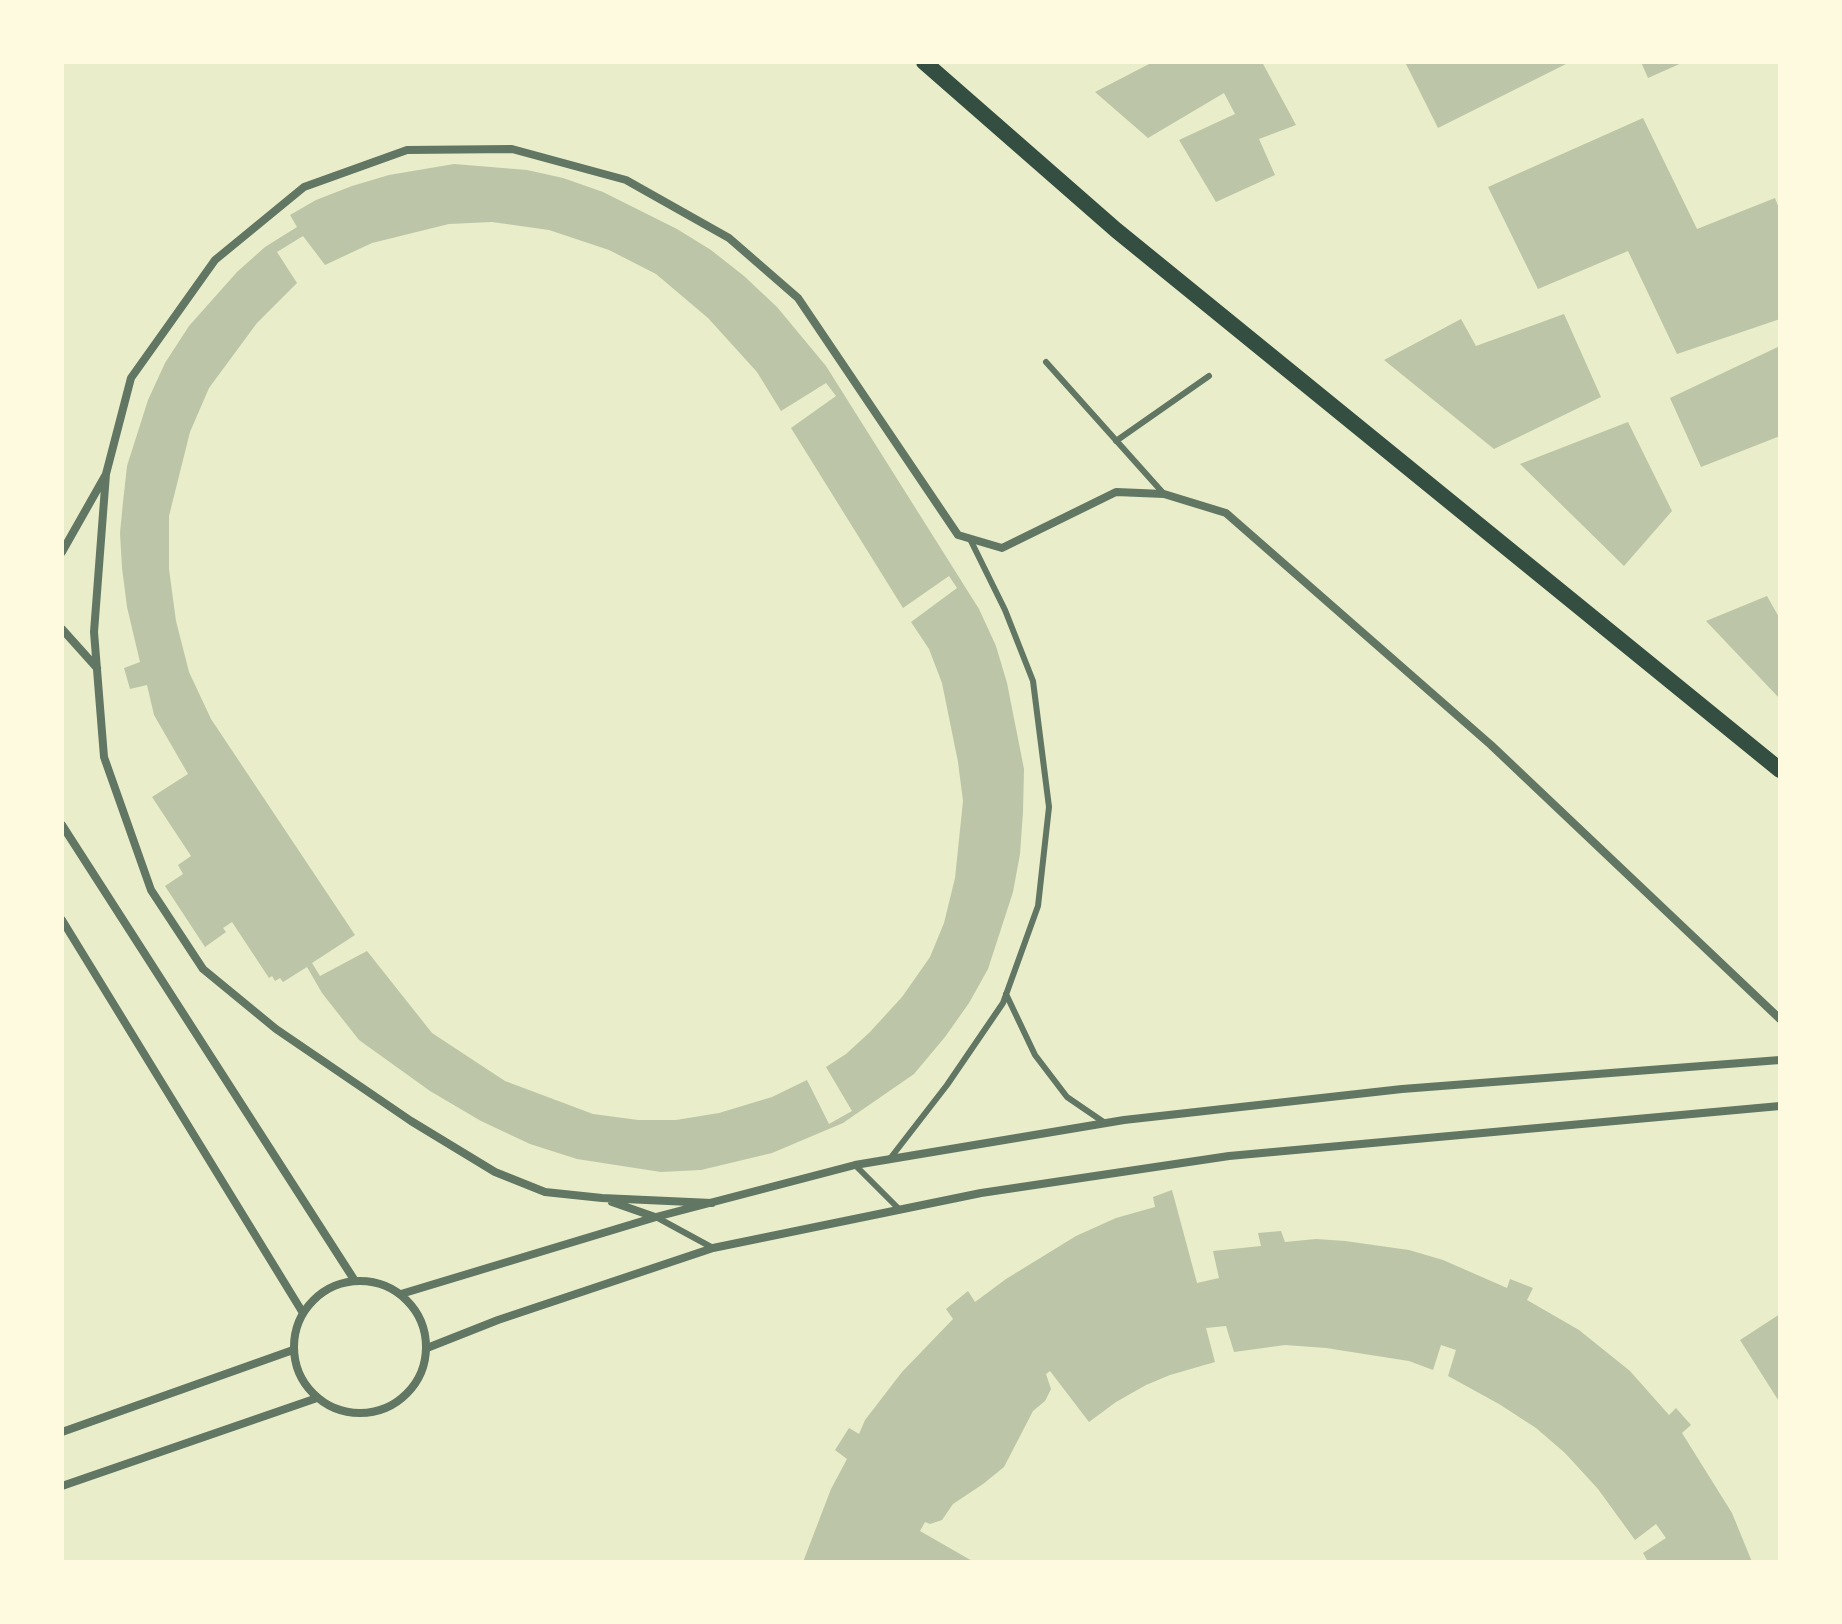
<!DOCTYPE html>
<style>
body{margin:0}
#map{position:relative;width:1842px;height:1624px;overflow:hidden;background:#e9edc9;font-family:"IBM Plex Serif",serif}
canvas{display:block}
.frame{position:absolute;inset:0;border:64px solid #fefae0;pointer-events:none}
</style>
<div id="map">
<canvas width="1842" height="1624"></canvas>
<div class="frame"></div>
</div>
<script>
const ctx = document.querySelector('canvas').getContext('2d');
ctx.lineJoin = 'round';
function fill(path, color) { ctx.fillStyle = color; ctx.fill(path, 'evenodd'); }
const poly = rows => new Path2D(rows.map(r => 'M' + r).join(''));
function stroke(path, color, width, dash) { ctx.strokeStyle = color; ctx.lineWidth = width; ctx.lineCap = dash ? 'butt' : 'round'; ctx.setLineDash(dash || []); ctx.stroke(path); }
fill(poly([
 [1153,62,1262,62,1296,125,1259,139,1275,175,1216,202,1179,140,1235,114,1224,93,1148,138,1095,92],
 [1405,62,1570,62,1438,128],
 [1641,62,1684,62,1648,78],
 [1643,118,1697,229,1775,198,1780,211,1780,319,1677,354,1628,251,1538,289,1488,187],
 [454,164,527,170,563,178,603,192,677,229,711,250,744,276,777,307,826,366,979,609,996,646,1007,683,1024,769,1023,812,1020,854,1013,892,988,969,969,1003,945,1037,914,1074,843,1123,772,1153,701,1170,661,1172,577,1159,530,1144,481,1121,430,1091,359,1040,322,993,307,967,283,982,280,978,275,981,272,976,269,978,232,922,223,928,226,932,205,947,165,886,183,874,178,865,191,856,152,797,188,774,154,715,147,685,130,689,124,668,140,662,127,607,122,568,120,533,123,502,127,466,148,400,165,363,189,326,237,272,265,247,297,227,290,215,316,200,352,186,389,175],
 [492,222,549,230,609,250,656,274,708,318,757,372,781,411,826,383,836,396,791,428,903,608,949,576,957,588,911,622,929,649,942,683,958,762,963,801,955,878,944,923,930,957,902,997,870,1032,846,1054,826,1067,852,1111,829,1124,807,1080,772,1097,719,1113,676,1120,638,1120,593,1114,505,1081,432,1033,367,951,320,976,312,963,355,935,211,719,189,672,176,621,169,569,169,516,190,432,209,388,257,323,297,283,277,252,303,236,325,265,372,243,449,224],
 [1564,314,1601,397,1494,449,1384,360,1461,319,1476,346],
 [1780,346,1780,436,1701,467,1670,398],
 [1628,422,1672,511,1624,566,1520,464],
 [1767,596,1780,619,1780,699,1706,621],
 [1172,1190,1197,1283,1219,1278,1213,1251,1261,1246,1258,1233,1281,1231,1285,1242,1316,1239,1345,1241,1409,1250,1443,1260,1507,1288,1510,1279,1533,1288,1527,1300,1579,1330,1630,1371,1669,1415,1676,1408,1691,1425,1682,1433,1732,1513,1752,1562,1648,1562,1643,1553,1666,1538,1656,1524,1635,1540,1598,1489,1565,1453,1536,1428,1499,1404,1448,1376,1456,1350,1441,1345,1433,1370,1409,1361,1326,1348,1285,1345,1234,1352,1226,1326,1206,1328,1215,1362,1170,1375,1146,1385,1116,1402,1089,1422,1050,1371,1046,1374,1051,1389,1045,1401,1033,1411,1004,1467,983,1484,953,1504,942,1520,930,1524,925,1522,920,1531,974,1562,803,1562,831,1489,847,1459,835,1450,849,1428,859,1434,865,1420,902,1372,953,1319,946,1309,968,1291,975,1302,1006,1279,1076,1236,1116,1218,1155,1207,1153,1197],
 [1780,1314,1780,1403,1740,1340]
]), '#bcc5a7');
stroke(poly([
 [1046,362,1164,494],
 [1116,441,1209,376],
 [1006,994,1035,1055,1067,1097,1105,1123],
 [889,1160,947,1085,1003,1003,1038,906,1049,807,1033,681,1005,610,970,539],
 [855,1165,900,1210],
 [656,1217,713,1248]
]), '#617663', 6);
stroke(poly([
 [62,552,105,476],
 [62,629,97,668],
 [62,825,355,1281],
 [62,920,303,1313],
 [612,1202,655,1217],
 [712,1203,602,1198,545,1192,495,1172,411,1121,276,1029,203,969,151,890,104,757,94,632,106,474,131,378,215,260,304,187,407,150,512,149,626,180,729,238,798,298,958,535,1002,548,1116,492,1164,494,1226,513,1491,745,1780,1019],
 '294 1347a66 66 0 1 1 132 0a66 66 0 1 1-132 0Z',
 [401,1294,656,1217,855,1165,1124,1120,1402,1089,1780,1060],
 [427,1348,498,1320,713,1248,981,1193,1229,1156,1780,1106],
 [62,1432,293,1350],
 [62,1486,317,1398]
]), '#617663', 8);
stroke(poly([
 [924,62,1116,230,1780,770]
]), '#344e41', 16);
</script>
